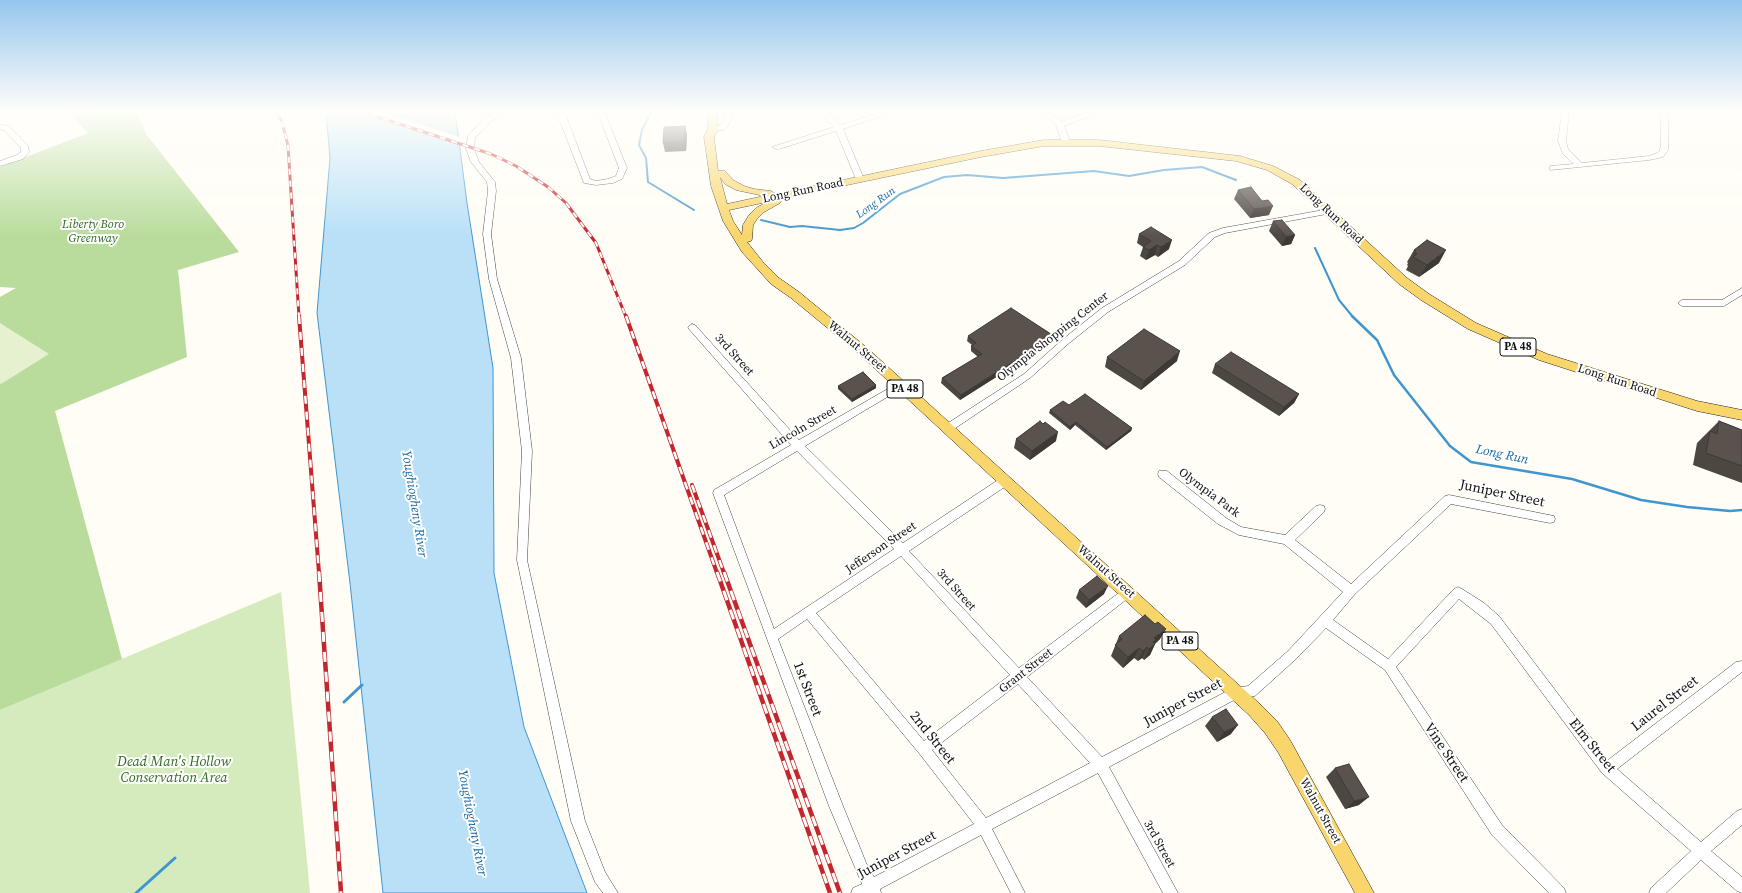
<!DOCTYPE html>
<style>
body{margin:0}
canvas{display:block;background:#fffdf5}
</style>
<canvas width="1742" height="893"></canvas>
<script>
const ctx = document.querySelector('canvas').getContext('2d');
ctx.lineJoin = 'round';
function fill(path, color) { ctx.fillStyle = color; ctx.fill(path, 'evenodd'); }
const poly = rows => new Path2D(rows.map(r => 'M' + r).join(''));
function stroke(path, color, width, dash) { ctx.strokeStyle = color; ctx.lineWidth = width; ctx.lineCap = dash ? 'butt' : 'round'; ctx.setLineDash(dash || []); ctx.stroke(path); }
function write(font, color, halo, rows, align = 'center') {
  ctx.font = font + ' "Source Serif 4",serif'; ctx.lineWidth = 4; ctx.setLineDash([]); ctx.textBaseline = 'middle'; ctx.strokeStyle = halo; ctx.fillStyle = color; for (const [text, x, y, turn = 0] of rows) {
    ctx.save(); ctx.translate(x, y); ctx.rotate((+turn || 0) * Math.PI / 180); ctx.textAlign = isNaN(turn) ? turn : align; if (halo) ctx.strokeText(text, 0, 0); ctx.fillText(text, 0, 0); ctx.restore();
  }
}
fill(poly([
 [281,592,310,893,0,893,0,710]
]), '#d5ebbd');
fill(poly([
 [68,111,136,111,146,134,239,252,178,270,187,357,55,411,122,659,0,710,0,297,16,288,0,287,0,167,88,133]
]), '#b9dc9c');
fill(poly([
 [0,323,49,354,1,384,0,383]
]), '#e6f2cf');
const water = poly([
 [326,111,455,111,467,203,493,368,494,573,524,727,587,893,383,893,350,583,317,313,330,158,326,111]
]);
fill(water, '#b9e0f7');
stroke(water, '#3f96cf', 1);
fill(poly([
 [357,111,378,111,459,137,461,144]
]), '#fffdf5');
stroke(poly([
 [652,111,642,130,639,145,646,158,648,182,694,210],
 [761,220,790,227,802,226,840,230,854,228,863,223,900,194,944,177,967,175,1003,178,1094,171,1129,176,1164,170,1202,167,1236,180],
 [1315,248,1339,300,1353,317]
]), '#3f96cf', 2);
stroke(poly([
 [1352,316,1377,340,1394,375,1450,446,1471,462,1572,479,1641,500,1687,507,1730,511,1742,510]
]), '#3f96cf', 2.5);
stroke(poly([
 [344,702,362,685],
 [136,893,175,858]
]), '#3f96cf', 3);
const minor = poly([
 [497,111,506,111,490,122,475,138,474,149,479,162,495,182,496,191,491,234,497,279,521,358,532,451,527,560,585,821,605,872,618,893,603,893,595,882,571,821,517,560,522,451,511,358,489,279,483,234,488,191,487,182,471,162,466,149,468,136,484,118,497,111],
 [556,111,564,111,590,179,596,181,608,179,616,176,619,168,597,111,604,111,627,168,622,179,613,183,596,185,584,183,556,111],
 [727,111,734,111,728,126,724,130,710,131,710,127,719,126,722,123,727,111],
 [819,111,826,111,840,125,886,111,897,111,843,129,864,179,863,181,857,181,856,179,836,131,779,149,776,149,772,147,834,127,819,111],
 [1040,111,1047,111,1061,122,1092,111,1102,111,1064,126,1070,142,1066,144,1062,142,1056,125,1040,111],
 [1562,111,1569,111,1566,141,1568,149,1582,163,1649,156,1657,153,1660,150,1661,144,1661,111,1668,111,1668,150,1663,157,1649,160,1550,170,1550,166,1574,164,1563,154,1558,141,1562,111],
 [0,125,9,126,28,146,29,152,23,159,0,166,0,161,17,155,21,152,21,148,4,130,0,129,0,125],
 [1329,209,1333,211,1332,213,1225,233,1215,237,1185,265,1108,312,1068,344,1030,378,951,431,945,431,943,428,945,425,1024,374,1062,340,1102,308,1179,261,1209,233,1223,228,1329,209],
 [1742,288,1742,295,1724,306,1682,306,1678,303,1682,300,1722,300,1742,288],
 [692,324,695,325,799,440,898,383,904,383,906,385,904,387,805,446,903,543,1001,478,1009,478,1010,481,1009,484,909,551,1019,668,1124,589,1128,587,1132,589,1134,592,1132,595,1027,677,1102,757,1231,689,1248,686,1288,651,1343,592,1284,544,1239,535,1218,524,1159,477,1158,474,1159,471,1167,471,1226,518,1241,527,1285,535,1316,506,1320,505,1324,506,1325,509,1324,512,1295,540,1351,584,1445,496,1449,495,1554,516,1555,519,1554,522,1550,523,1451,504,1355,594,1333,620,1388,659,1454,589,1458,587,1462,589,1484,603,1499,616,1608,760,1736,662,1742,661,1742,672,1617,769,1701,842,1737,811,1742,809,1742,825,1711,851,1742,877,1742,893,1737,891,1701,860,1666,893,1649,893,1651,888,1691,851,1602,773,1491,624,1459,599,1396,667,1502,825,1564,888,1566,893,1549,893,1492,835,1385,670,1326,628,1296,659,1255,696,1236,699,1109,767,1178,893,1163,893,1098,773,992,829,1025,893,1011,893,981,835,880,889,881,893,851,893,853,888,862,884,829,806,713,493,714,490,791,445,689,329,688,327,692,324],
 [797,451,894,549,774,629,724,495,797,451],
 [901,556,1010,675,924,741,816,613,901,556],
 [807,619,919,753,974,824,874,877,869,870,843,806,778,639,807,619],
 [1018,684,1090,763,986,818,932,750,1018,684]
]);
const major = poly([
 [708,111,717,111,718,129,714,137,718,171,725,171,733,180,744,186,754,189,771,191,776,194,981,151,1044,140,1099,140,1240,156,1273,166,1300,180,1407,278,1429,294,1476,323,1547,354,1697,401,1742,410,1742,420,1697,411,1539,360,1468,329,1421,300,1399,284,1292,184,1267,170,1236,161,1099,146,1044,146,981,157,780,199,781,201,780,203,764,212,757,219,753,225,752,239,751,241,747,242,763,262,779,278,799,292,866,347,1261,705,1277,721,1290,740,1374,893,1355,893,1278,752,1265,733,1249,715,858,353,791,298,771,284,742,252,723,221,711,186,704,137,708,129,708,111],
 [720,177,725,184,736,190,764,196,727,204,720,177],
 [767,202,756,208,749,215,743,225,742,235,733,221,729,210,767,202]
]);
stroke(minor, '#444', 1);
stroke(major, '#222', 1);
fill(minor, '#fff');
fill(major, '#f9d66b');
const railFar2 = poly([
 [276,111,282,122,288,146,299,317],
 [360,111,491,154,516,166,548,187,566,203,596,243,626,317]
]);
const railFar1 = poly([
 [299,316,319,573],
 [626,316,717,573],
 [692,485,724,573]
]);
const rail = poly([
 [319,572,341,893],
 [717,572,830,893],
 [724,572,840,893]
]);
stroke(railFar2, '#c4262e', 3);
stroke(railFar1, '#c4262e', 4);
stroke(rail, '#c4262e', 4.5);
stroke(railFar2, '#fff', 2, [6]);
stroke(railFar1, '#fff', 2.5, [8]);
stroke(rail, '#fff', 3, [10]);
fill(poly([
 [685,126,687,135,686,151,665,152,663,143],
 [1238,190,1269,215,1250,218,1234,199],
 [1273,221,1295,235,1291,244,1282,246,1269,231],
 [1139,234,1169,249,1158,257,1155,255,1146,260,1140,256,1143,247,1137,243],
 [1414,250,1439,263,1419,277,1406,270,1408,266,1407,265,1408,263,1407,262],
 [968,336,1053,341,960,400,941,383,942,378,978,357,971,351,971,346,972,345,967,341],
 [1107,357,1177,361,1141,390,1105,367],
 [1215,364,1299,394,1294,403,1279,416,1212,373],
 [876,385,876,388,852,402,838,389,838,386],
 [1069,405,1132,428,1131,431,1106,450,1075,425,1070,430,1049,413,1050,410],
 [1719,421,1742,430,1742,483,1693,465,1697,443],
 [1043,424,1056,441,1030,460,1014,448,1016,439],
 [1079,590,1104,594,1086,608,1076,598],
 [1155,624,1160,639,1155,644,1150,655,1144,660,1142,658,1138,661,1134,658,1123,668,1111,656,1119,636],
 [1212,717,1231,734,1217,742,1205,726],
 [1335,768,1359,805,1345,809,1326,777]
]), '#4d4742');
fill(poly([
 [685,126,687,135,686,151,684,142],
 [1273,206,1269,215,1250,218,1254,209],
 [1295,235,1291,244,1282,246,1286,237],
 [1172,240,1169,249,1158,257,1161,247],
 [1157,245,1155,255,1146,260,1149,250],
 [1446,250,1439,263,1419,277,1427,265],
 [1054,336,1053,341,960,400,961,395],
 [1180,351,1177,361,1141,390,1144,381],
 [876,385,876,388,852,402,852,399],
 [1299,394,1294,403,1279,416,1284,407],
 [1076,422,1075,425,1070,430,1070,427],
 [1132,428,1131,431,1106,450,1107,447],
 [1058,432,1056,441,1030,460,1032,451],
 [1108,586,1104,594,1086,608,1089,600],
 [1166,629,1160,639,1154,644,1155,644,1150,655,1144,660,1154,638],
 [1147,647,1142,658,1138,661,1143,651],
 [1139,648,1134,658,1123,668,1128,657],
 [1238,725,1231,734,1217,742,1224,732],
 [1369,797,1359,805,1345,809,1354,801]
]), '#3f3936');
const building = poly([
 [685,126,684,142,663,143,664,127,685,126],
 [1251,187,1262,201,1268,200,1273,206,1254,209,1238,190,1251,187],
 [1282,220,1295,235,1286,237,1273,221,1282,220],
 [1151,227,1172,240,1161,247,1157,245,1149,250,1143,247,1151,241,1139,234,1151,227],
 [1427,240,1446,250,1427,265,1413,257,1417,254,1414,253,1416,251,1414,250,1427,240],
 [1011,308,1054,336,961,395,942,378,982,354,971,346,976,343,968,336,1011,308],
 [1144,329,1180,351,1144,381,1107,357,1144,329],
 [1231,352,1299,394,1284,407,1215,364,1231,352],
 [863,372,876,385,852,399,838,386,863,372],
 [1085,394,1132,428,1107,447,1076,422,1070,427,1050,410,1063,401,1069,405,1085,394],
 [1040,421,1043,424,1045,422,1058,432,1032,451,1016,439,1040,421],
 [1719,421,1742,430,1742,466,1706,453,1710,431,1717,434,1719,421],
 [1097,576,1108,586,1089,600,1079,590,1097,576],
 [1145,615,1155,624,1158,622,1166,629,1154,638,1156,640,1153,642,1155,644,1149,649,1147,647,1143,651,1139,648,1128,657,1115,645,1122,639,1119,636,1145,615],
 [1226,709,1238,725,1224,732,1212,717,1226,709],
 [1349,764,1369,797,1354,801,1335,768,1349,764]
]);
fill(building, '#5a524d');
stroke(building, '#3f3936', 1);
const sky = ctx.createLinearGradient(0, 0, 0, 236);
sky.addColorStop(0, '#95c6ee');
sky.addColorStop(0.47, '#fffefa');
sky.addColorStop(1, '#fffefa00');
ctx.fillStyle = sky;
ctx.fillRect(0, 0, 1742, 236);
write('italic 11px', '#1768a6', '#fff', [
 ["Long Run",876,203,-36]
]);
for (const [x, y, w] of [
 [1518,347,36],
 [905,389,36],
 [1180,641,36]
]) { const box = new Path2D(); box.roundRect(x - w / 2, y - 9, w, 18, 3); ctx.fillStyle = '#fff'; ctx.fill(box); stroke(box, '#111', 1); }
write('bold 11px', '#111', null, [
 ["PA 48",1518,347],
 ["PA 48",905,389],
 ["PA 48",1180,641]
]);
write('12px', '#111', '#fff', [
 ["Long Run Road",803,191,-12],
 ["Long Run Road",1331,214,43],
 ["Olympia Shopping Center",1053,337,-38],
 ["Walnut Street",857,347,40],
 ["3rd Street",734,355,48],
 ["Long Run Road",1617,381,18],
 ["Lincoln Street",803,428,-30],
 ["Olympia Park",1209,493,37],
 ["Jefferson Street",881,548,-34],
 ["Walnut Street",1106,572,42],
 ["3rd Street",956,590,48],
 ["Grant Street",1026,671,-38],
 ["Walnut Street",1320,811,61],
 ["3rd Street",1159,844,61]
]);
write('italic 12px', '#2f6b1f', '#fff', [
 ["Liberty Boro",93,225],
 ["Greenway",93,239]
]);
write('italic 13px', '#1768a6', '#fff', [
 ["Long Run",1502,455,12],
 ["Youghiogheny River",414,504,81],
 ["Youghiogheny River",472,823,79]
]);
write('14px', '#111', '#fff', [
 ["Juniper Street",1502,494,12],
 ["1st Street",807,689,69],
 ["Juniper Street",1183,703,-28],
 ["Laurel Street",1665,704,-38],
 ["2nd Street",932,738,51],
 ["Elm Street",1592,746,51],
 ["Vine Street",1446,753,56],
 ["Juniper Street",897,855,-28]
]);
write('italic 14px', '#2f6b1f', '#fff', [
 ["Dead Man's Hollow",174,762],
 ["Conservation Area",174,778]
]);
</script>
